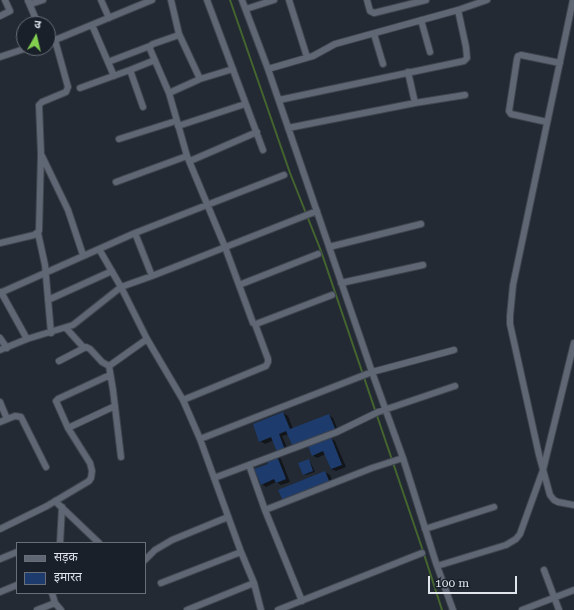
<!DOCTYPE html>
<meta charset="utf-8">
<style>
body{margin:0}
#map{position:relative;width:574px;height:610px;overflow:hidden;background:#232a34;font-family:"Roboto Serif","Noto Sans Devanagari",serif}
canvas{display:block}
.legend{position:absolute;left:16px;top:542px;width:130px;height:52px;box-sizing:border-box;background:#19202a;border:1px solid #696f78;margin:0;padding:5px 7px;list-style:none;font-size:12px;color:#e0e5ec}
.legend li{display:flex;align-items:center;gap:8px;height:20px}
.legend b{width:20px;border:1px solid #696f78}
.north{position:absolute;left:16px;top:16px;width:40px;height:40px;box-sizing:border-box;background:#19202a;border:1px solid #696f78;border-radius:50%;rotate:8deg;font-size:11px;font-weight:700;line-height:16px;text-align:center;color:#e0e5ec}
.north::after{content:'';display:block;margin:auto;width:14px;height:18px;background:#83d04e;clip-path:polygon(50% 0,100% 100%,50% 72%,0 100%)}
.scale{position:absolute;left:428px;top:576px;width:89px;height:18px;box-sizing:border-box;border:2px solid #e0e5ec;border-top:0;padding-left:5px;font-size:12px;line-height:14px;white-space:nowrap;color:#e0e5ec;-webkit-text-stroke:3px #19202a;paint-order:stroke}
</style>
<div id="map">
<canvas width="574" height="610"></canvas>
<ul class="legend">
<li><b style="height:5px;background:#606774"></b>सड़क</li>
<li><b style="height:11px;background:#1d3c6d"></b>इमारत</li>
</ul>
<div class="north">उ</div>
<div class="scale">100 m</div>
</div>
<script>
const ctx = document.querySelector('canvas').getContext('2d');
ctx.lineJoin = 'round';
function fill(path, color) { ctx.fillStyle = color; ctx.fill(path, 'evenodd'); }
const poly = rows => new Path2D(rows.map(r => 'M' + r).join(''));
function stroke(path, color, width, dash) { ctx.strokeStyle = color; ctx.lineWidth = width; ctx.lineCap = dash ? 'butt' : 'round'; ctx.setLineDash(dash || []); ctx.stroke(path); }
fill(poly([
 [283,413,288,416,293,429,329,415,333,418,339,433,329,437,335,441,346,467,336,471,331,469,326,454,317,458,312,455,308,445,289,434,282,436,289,452,274,440,265,444,260,441],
 [277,457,281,459,290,482,281,485,276,482,266,487,262,484,269,464],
 [308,460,310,461,315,472,306,475,304,474],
 [325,472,330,475,334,485,288,503]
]), '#0007');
stroke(poly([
 [230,0,290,173,321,251,423,551,442,610]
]), '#44662e', 2);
fill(poly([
 [283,412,290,429,329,414,336,431,293,447,286,431,279,434,285,450,277,452,271,437,259,442,253,424],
 [331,437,342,465,331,469,323,451,312,456,308,446],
 [277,456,286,479,276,483,274,479,261,485,254,469,268,464,266,460],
 [309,459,313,471,303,475,298,463],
 [325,471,330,483,283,501,278,490]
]), '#1d3c6d');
const minor = poly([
 [101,0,109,18],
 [171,0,179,34,176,36,153,44,150,46,150,49,169,93,187,156,225,247,253,323,256,324,332,295],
 [207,0,263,150],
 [242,0,268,69,372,372,403,458,436,563,453,610],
 [289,0,307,57],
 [367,0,370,11,374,13,426,0],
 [573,0,513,285,510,316,510,324,539,455,550,495,554,500,558,502,574,505],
 [28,1,31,4,43,0],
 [29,3,38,24],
 [246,9,274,0],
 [0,16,10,11,5,0],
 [421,20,430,52],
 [92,25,114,76],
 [179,34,200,79],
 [374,34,383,64],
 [48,42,55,40,152,0],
 [0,57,27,48],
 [108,62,150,46],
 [268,69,313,56,335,44,458,10,487,0],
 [408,72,415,103,465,95],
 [80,88,130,70],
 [169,93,200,79,233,69],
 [279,100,464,61,467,58,466,47,458,10],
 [143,107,130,70,155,60],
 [547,122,511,114,509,111,517,59,518,56,521,55,560,63],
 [178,126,245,104],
 [288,128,415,103],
 [119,139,176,121],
 [42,156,68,210,83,255],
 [190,161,257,132],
 [116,182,187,156],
 [38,233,45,265,51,333],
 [0,243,34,235,39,231,41,154,39,105,42,102,66,92,68,87,55,40],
 [329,247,421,224],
 [152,276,135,233,284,175],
 [341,283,423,265],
 [239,285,318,254],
 [1,292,27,339],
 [0,293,135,233],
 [48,300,112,271],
 [66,328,84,348],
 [0,338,7,348],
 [0,350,27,339,73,325,121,287,99,249],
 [59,361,86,347,90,349,102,362,109,366],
 [183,400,266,366,268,362,268,359,255,324],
 [0,402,7,419],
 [0,422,15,416,21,417,46,467],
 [68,428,115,406],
 [200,439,372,372,454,350],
 [121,457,113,390,109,366,147,339],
 [249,465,265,510,302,601],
 [214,478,337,432,378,412,455,386],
 [55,501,99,543],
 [265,510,372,468,403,458],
 [0,529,47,506,89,481,91,478,92,471,90,463,68,428,56,401,58,399,110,375],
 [425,529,494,507],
 [60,543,62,507],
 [0,559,17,552],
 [145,560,155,550,172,540,228,517],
 [437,566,506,545,516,539,520,534,543,470,574,343],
 [544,570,559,610],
 [161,583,241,552],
 [0,592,17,585],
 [52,593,55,603,61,610],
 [37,610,55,603],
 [187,610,254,583],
 [261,610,254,583,241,552,200,439,183,400,147,339,121,287,152,276,317,211],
 [278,610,422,553],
 [522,610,574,590]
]);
stroke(minor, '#3f454e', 8);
stroke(minor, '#606774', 6);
</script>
